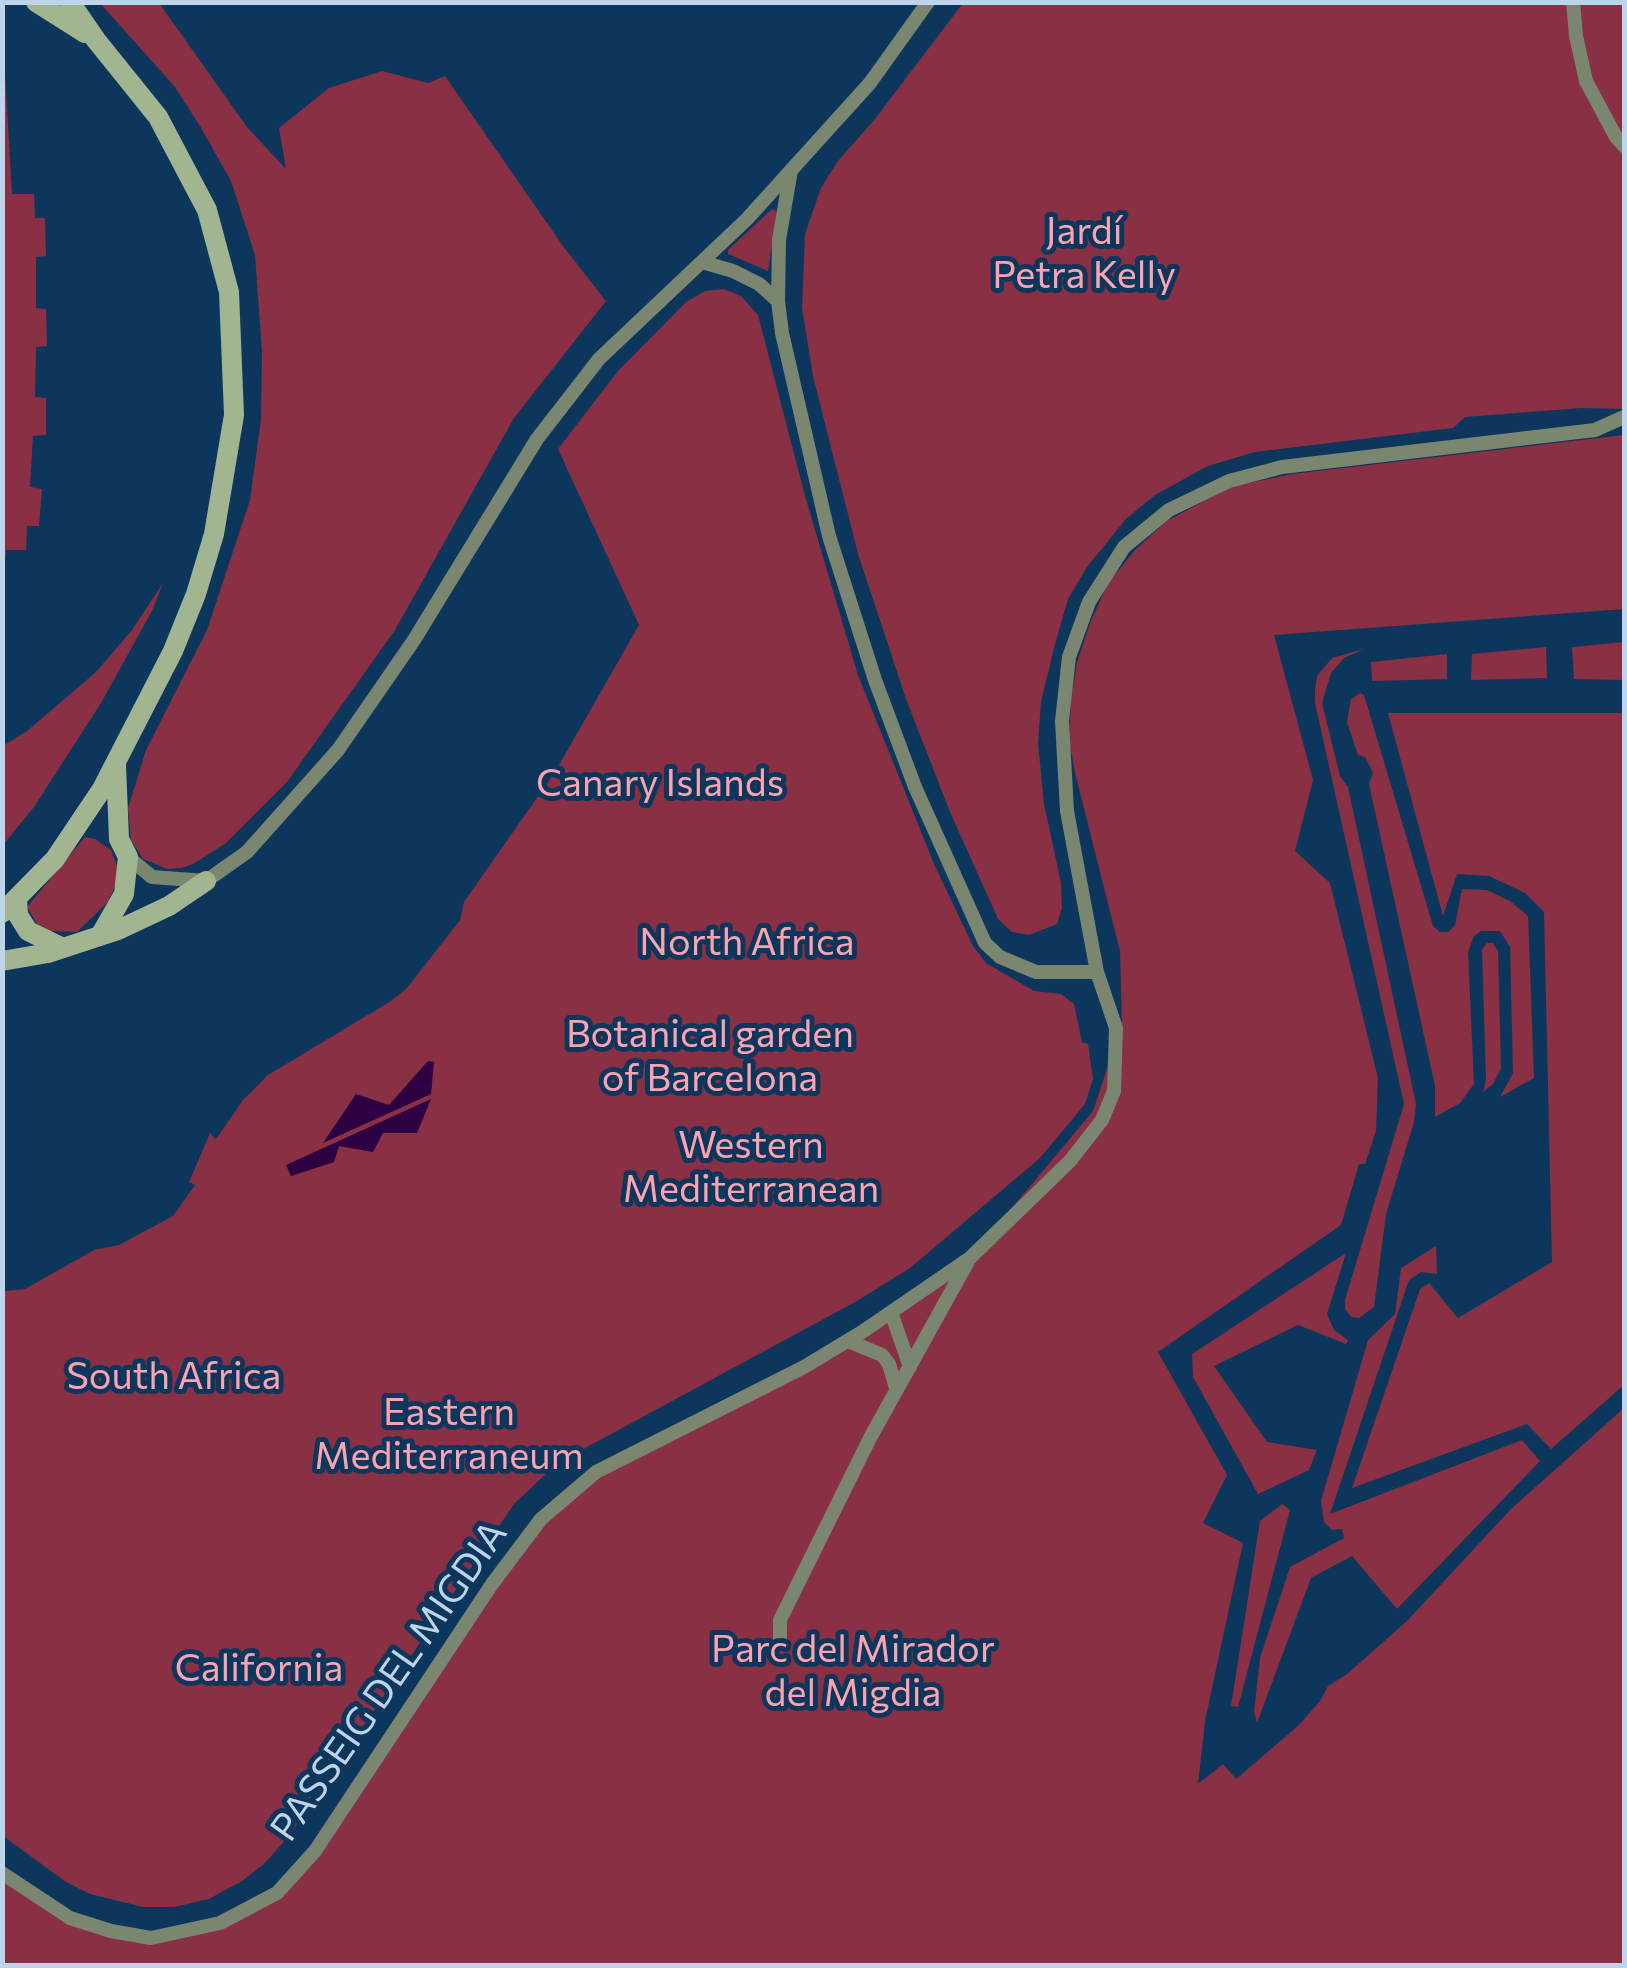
<!DOCTYPE html>
<meta charset="utf-8">
<style>
body{margin:0}
#map{position:relative;width:1627px;height:1968px;overflow:hidden;background:#0c365c;font-family:Commissioner,sans-serif}
canvas{display:block}
.frame{position:absolute;inset:0;border:5px solid #bed4eb;pointer-events:none}
</style>
<div id="map">
<canvas width="1627" height="1968"></canvas>
<div class="frame"></div>
</div>
<script>
const ctx = document.querySelector('canvas').getContext('2d');
ctx.lineJoin = 'round';
function fill(path, color) { ctx.fillStyle = color; ctx.fill(path, 'evenodd'); }
const poly = rows => new Path2D(rows.map(r => 'M' + r).join(''));
function stroke(path, color, width, dash) { ctx.strokeStyle = color; ctx.lineWidth = width; ctx.lineCap = dash ? 'butt' : 'round'; ctx.setLineDash(dash || []); ctx.stroke(path); }
function write(font, color, halo, rows, align = 'center') {
  ctx.font = font + ' Commissioner,sans-serif'; ctx.lineWidth = 10; ctx.setLineDash([]); ctx.textBaseline = 'middle'; ctx.strokeStyle = halo; ctx.fillStyle = color; for (const [text, x, y, turn = 0] of rows) {
    ctx.save(); ctx.translate(x, y); ctx.rotate((+turn || 0) * Math.PI / 180); ctx.textAlign = isNaN(turn) ? turn : align; if (halo) ctx.strokeText(text, 0, 0); ctx.fillText(text, 0, 0); ctx.restore();
  }
}
fill(poly([
 [100,3,159,3,247,127,286,169,279,128,329,88,382,71,428,83,445,76,563,246,606,301,514,418,395,630,287,782,226,843,193,864,182,868,167,869,143,859,131,840,128,808,146,750,207,630,250,500,261,419,262,352,255,255,231,181,200,126,175,87],
 [963,3,1624,3,1624,409,1581,408,1465,417,1453,428,1255,452,1208,466,1155,495,1126,519,1087,567,1068,599,1055,644,1041,702,1038,743,1044,804,1061,883,1062,908,1057,924,1029,935,1012,932,998,919,950,812,906,699,858,554,813,376,802,308,805,234,821,188,838,161,875,119],
 [3,72,5,74,12,194,34,194,35,218,45,218,46,256,36,257,36,308,46,309,47,346,36,347,35,397,46,398,46,435,33,436,30,487,42,489,39,526,27,526,26,550,6,550,3,588],
 [772,209,777,212,768,271,728,254,728,250],
 [724,289,741,296,758,315,805,496,858,675,934,864,973,946,986,963,1034,991,1061,994,1074,1004,1082,1042,1088,1044,1093,1079,1085,1104,1040,1158,910,1268,857,1301,587,1447,548,1472,514,1504,365,1724,350,1736,343,1746,342,1758,289,1836,264,1864,242,1881,209,1899,174,1907,143,1907,90,1894,66,1882,3,1836,3,1291,25,1289,94,1250,119,1245,173,1216,195,1185,189,1182,210,1133,216,1139,243,1100,268,1075,391,1001,407,988,460,920,464,902,555,772,639,625,558,449,618,371,686,302,705,291],
 [1624,435,1624,609,1274,635,1313,780,1295,851,1330,883,1378,1078,1376,1131,1365,1164,1359,1164,1341,1225,1158,1352,1227,1475,1203,1523,1243,1543,1205,1721,1198,1784,1223,1764,1236,1779,1299,1725,1320,1701,1328,1686,1347,1674,1407,1621,1511,1509,1624,1408,1624,1965,3,1965,2,1873,70,1918,151,1937,220,1923,277,1893,541,1519,596,1472,804,1367,970,1258,1093,1111,1122,1024,1120,951,1075,773,1069,740,1071,701,1077,662,1091,621,1108,583,1136,549,1167,521,1230,487,1292,474],
 [163,583,152,611,101,703,34,807,3,845,3,746,27,731,96,672,132,630],
 [1624,642,1624,680,1574,679,1572,647],
 [1546,647,1547,678,1471,680,1472,654],
 [1364,649,1344,658,1331,673,1322,703,1340,776,1348,787,1416,1104,1414,1122,1386,1214,1374,1307,1359,1318,1351,1317,1345,1309,1345,1300,1404,1104,1315,703,1315,689,1317,676,1332,658],
 [1447,654,1447,679,1372,681,1371,662],
 [1360,693,1364,695,1433,926,1440,932,1448,932,1455,925,1462,889,1487,890,1510,901,1528,916,1534,1078,1500,1097,1513,1073,1510,947,1500,931,1481,931,1474,936,1468,952,1474,1084,1460,1103,1435,1117,1435,1086,1369,784,1373,773,1365,757,1358,755,1347,722,1351,699],
 [1388,713,1624,713,1624,1385,1551,1449,1527,1424,1352,1488,1420,1289,1429,1283,1458,1318,1552,1262,1544,912,1525,893,1489,876,1457,874,1443,916],
 [85,837,95,839,111,850,119,871,118,879,108,902,77,932,50,931,37,924,27,907],
 [1487,943,1493,943,1498,951,1501,1068,1493,1084,1483,1092,1486,1080,1482,950],
 [1436,1246,1437,1274,1421,1272,1409,1280,1330,1514,1522,1440,1540,1461,1397,1609,1352,1556,1311,1578,1257,1723,1254,1711,1260,1658,1290,1567,1344,1538,1342,1529,1332,1530,1324,1522,1321,1501,1368,1340,1395,1314,1401,1268],
 [1346,1253,1327,1314,1334,1330,1348,1340,1346,1344,1298,1325,1214,1366,1267,1442,1317,1450,1309,1470,1258,1494,1193,1377,1192,1354],
 [1282,1504,1290,1510,1238,1707,1231,1706,1260,1521]
]), '#893044');
fill(poly([
 [428,1061,434,1062,431,1094,323,1143,356,1094,389,1105],
 [431,1099,417,1133,383,1133,373,1152,339,1146,334,1162,291,1176,286,1165]
]), '#2d0044');
stroke(poly([
 [1573,2,1576,36,1586,81,1616,137,1624,146],
 [791,170,779,240,778,301,782,333,829,536,875,680,915,787,985,943,1000,957,1036,972,1097,972],
 [702,262,733,271,759,284,778,301],
 [128,857,152,877,206,881,247,852,338,750,414,640,537,439,599,359,747,219,870,83,928,2],
 [891,1312,910,1367],
 [848,1341,882,1355,889,1364,896,1388],
 [780,1638,780,1620,870,1438,967,1263],
 [2,1873,70,1918,111,1931,151,1938,220,1923,277,1893,315,1851,492,1584,541,1519,596,1472,804,1367,862,1332,970,1258,1070,1161,1102,1120,1114,1091,1116,1028,1097,972,1067,811,1062,721,1069,657,1089,602,1124,547,1169,510,1229,481,1282,467,1595,430,1624,417]
]), '#7a8670', 14);
stroke(poly([
 [36,2,85,33],
 [17,898,18,915,28,931,63,948],
 [2,913,55,859,102,789,173,651,196,594,214,534,234,415,229,292,207,210,158,117,96,40,70,2],
 [100,936,124,894,128,857,119,839,116,765],
 [2,961,48,953,118,930,169,906,206,881]
]), '#a1b590', 20);
write('38px', '#fca3af', '#0c365c', [
 ["Jardí",1084,231],
 ["Petra Kelly",1084,275],
 ["Canary Islands",660,783],
 ["North Africa",747,942],
 ["Botanical garden",710,1034],
 ["of Barcelona",710,1078],
 ["Western",751,1145],
 ["Mediterranean",751,1189],
 ["South Africa",174,1376],
 ["Eastern",449,1412],
 ["Mediterraneum",449,1456],
 ["Parc del Mirador",853,1649],
 ["del Migdia",853,1693],
 ["California",259,1668]
]);
write('38px', '#bed4eb', '#0c365c', [
 ["PASSEIG DEL MIGDIA",389,1681,-55]
]);
</script>
